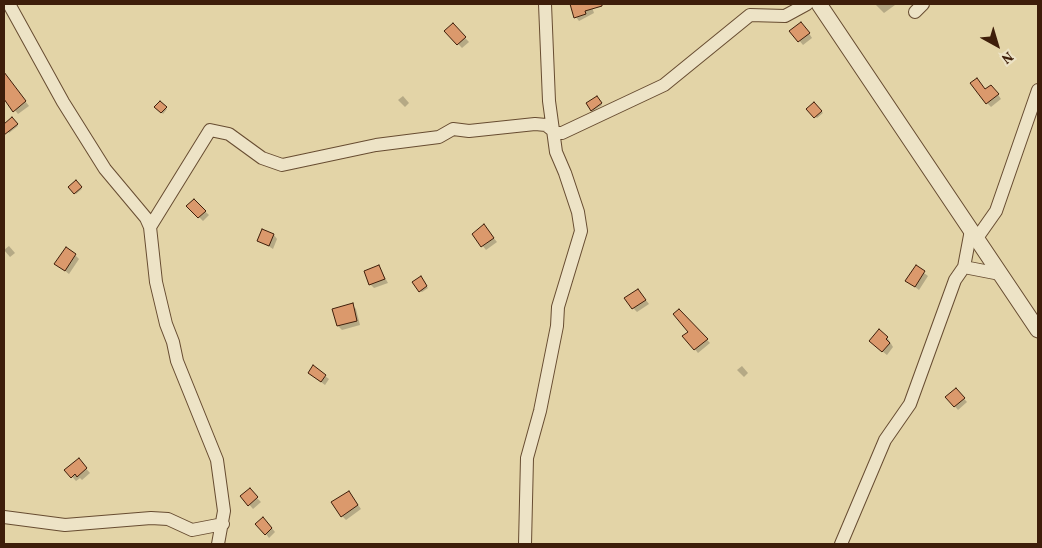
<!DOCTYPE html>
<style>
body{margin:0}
#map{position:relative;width:1042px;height:548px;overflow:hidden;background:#e3d4a7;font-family:Vollkorn,serif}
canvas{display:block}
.frame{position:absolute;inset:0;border:5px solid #3e1e0a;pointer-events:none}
.north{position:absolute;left:972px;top:20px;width:50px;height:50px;-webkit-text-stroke:4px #ede3c6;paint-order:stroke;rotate:141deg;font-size:14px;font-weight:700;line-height:20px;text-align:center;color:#3e1e0a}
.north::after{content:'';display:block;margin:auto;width:18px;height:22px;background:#3e1e0a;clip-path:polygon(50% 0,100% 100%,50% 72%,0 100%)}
</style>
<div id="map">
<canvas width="1042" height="548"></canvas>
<div class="frame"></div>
<div class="north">N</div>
</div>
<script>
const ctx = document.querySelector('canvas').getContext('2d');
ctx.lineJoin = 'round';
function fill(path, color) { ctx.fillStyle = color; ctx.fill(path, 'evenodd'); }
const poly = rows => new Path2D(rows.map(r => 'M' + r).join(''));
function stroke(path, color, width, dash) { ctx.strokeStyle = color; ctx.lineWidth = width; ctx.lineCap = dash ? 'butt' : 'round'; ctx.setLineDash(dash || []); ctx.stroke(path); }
fill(poly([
 [571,4,591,4,594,13,579,21,576,17],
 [875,4,894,4,895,5,884,13],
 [453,25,469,42,462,48,446,31],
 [805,27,812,38,803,45,791,31],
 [8,79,29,106,18,114,4,97,4,82],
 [995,90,1001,99,991,107,987,103,986,91],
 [403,96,409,103,405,107,398,100],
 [598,99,602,105,593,111,592,110],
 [160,103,167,109,163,114,156,107],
 [814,103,823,113,817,118,808,109],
 [12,119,18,126,9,133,4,126],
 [76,182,82,189,76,194,70,187],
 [194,201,209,215,203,221,188,206],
 [487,230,497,242,486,250,473,234],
 [274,235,277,239,273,249,259,240],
 [9,246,15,253,10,257,4,250],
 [75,255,79,259,69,274,56,264],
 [379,267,388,283,374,288,370,284],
 [916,267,928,276,919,290,911,284],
 [422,279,428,288,422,292,420,291],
 [638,290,649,304,637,312,633,308],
 [352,305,356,309,360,325,342,330,338,326],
 [679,310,710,343,698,353,684,336,690,332],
 [887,337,893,347,887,355,874,345],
 [742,366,748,373,744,377,737,370],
 [313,376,325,376,329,379,325,385],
 [959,393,967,402,958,410,947,397],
 [82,464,90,473,82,480,80,478,76,481,66,470],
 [249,490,261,502,253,509,242,496],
 [352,496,361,509,346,520,342,516],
 [267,522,275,532,269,538,266,534]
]), '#0003');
const building = poly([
 [570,4,602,4,602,6,585,11,586,14,574,18,570,4],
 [801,22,810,33,798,42,789,31,801,22],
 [453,23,466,37,457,45,444,31,453,23],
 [4,72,26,101,13,112,4,99,4,72],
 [977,78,985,89,991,85,999,94,986,104,970,83,977,78],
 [597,96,602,103,591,111,586,103,597,96],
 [160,101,167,107,161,113,154,107,160,101],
 [814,102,822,111,814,118,806,109,814,102],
 [12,117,18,124,4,135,4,124,12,117],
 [76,180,82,187,74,194,68,187,76,180],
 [194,199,206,211,198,218,186,206,194,199],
 [484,224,494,238,481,247,472,234,484,224],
 [262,229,274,234,269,246,257,241,262,229],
 [66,247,76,254,65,271,54,264,66,247],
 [379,265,385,279,369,285,364,271,379,265],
 [916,265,925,271,915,287,905,281,916,265],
 [421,276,427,286,419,292,412,282,421,276],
 [638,289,646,300,632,309,624,298,638,289],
 [353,303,357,321,337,326,332,309,353,303],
 [679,309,708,339,694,350,682,336,688,332,673,314,679,309],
 [879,329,888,337,886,339,890,343,882,352,869,341,879,329],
 [313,365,326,375,321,382,308,373,313,365],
 [956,388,965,398,954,407,945,397,956,388],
 [79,458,87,468,77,477,75,474,71,478,64,470,79,458],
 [250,488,258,497,248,506,240,496,250,488],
 [349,491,358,505,341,517,331,502,349,491],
 [263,517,272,528,265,535,255,524,263,517]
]);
fill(building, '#db996c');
stroke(building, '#3e1e0a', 1);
const minor = poly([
 [9,4,63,102,105,169,146,218,150,227,156,282,166,324,173,342,177,361,217,460,224,511,218,544],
 [915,12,923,4],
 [150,227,210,130,229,134,262,158,282,165,376,145,439,137,453,129,469,131,535,124,546,125,556,133,562,133,664,85,750,15,785,16,807,4],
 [977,238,996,211,1038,90],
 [964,267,1000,274],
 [4,517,65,525,151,518,168,519,192,530,223,524],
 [525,544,527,458,540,411,557,326,558,307,581,231,578,212,565,173,556,152,549,101,545,4],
 [841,544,885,440,910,404,955,280,964,267,971,230]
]);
const tertiary = poly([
 [819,4,1038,330]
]);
stroke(minor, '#674c31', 14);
stroke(tertiary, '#674c31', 17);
stroke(minor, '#ede3c6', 12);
stroke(tertiary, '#ede3c6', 15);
</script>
